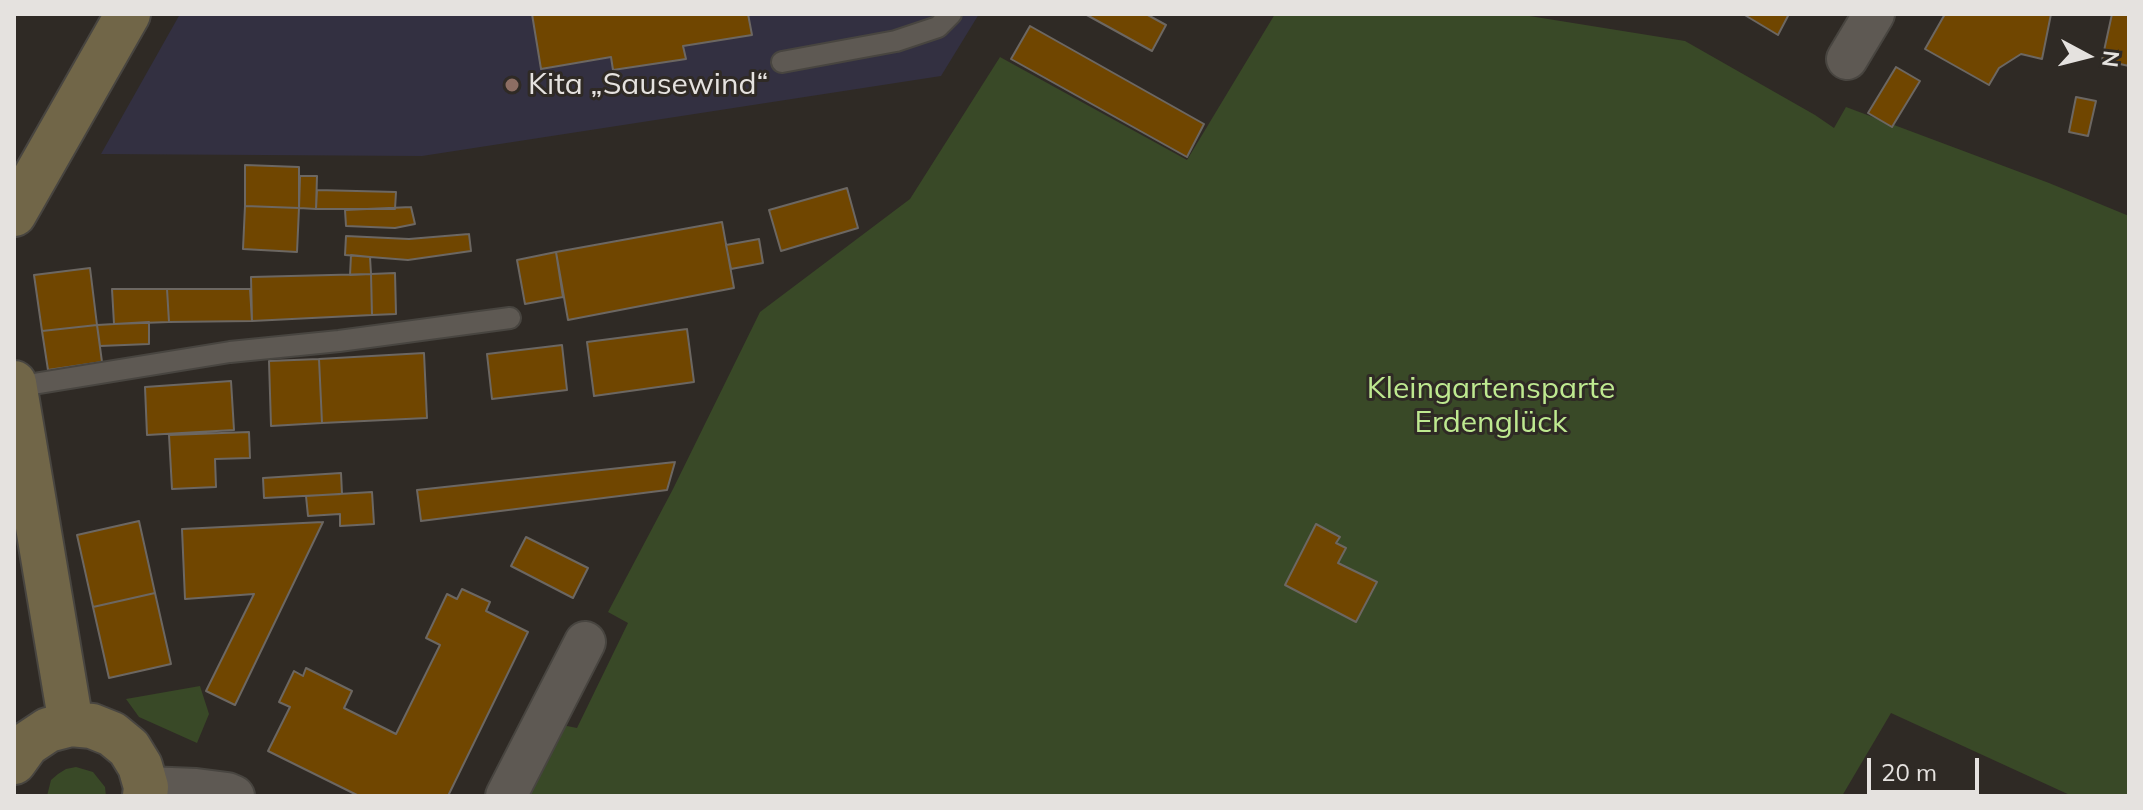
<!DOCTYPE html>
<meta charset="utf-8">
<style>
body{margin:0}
#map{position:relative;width:2143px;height:810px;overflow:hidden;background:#2f2a25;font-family:Mulish,sans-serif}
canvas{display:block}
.frame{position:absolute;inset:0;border:16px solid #e5e2df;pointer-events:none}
.north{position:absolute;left:2047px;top:16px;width:80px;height:80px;-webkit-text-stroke:6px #2f2a25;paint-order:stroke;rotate:97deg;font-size:22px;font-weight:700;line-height:32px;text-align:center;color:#e5e2df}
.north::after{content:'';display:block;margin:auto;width:28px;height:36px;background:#e5e2df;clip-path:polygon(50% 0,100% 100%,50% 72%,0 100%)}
.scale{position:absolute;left:1867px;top:758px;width:112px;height:36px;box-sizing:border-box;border:4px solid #e5e2df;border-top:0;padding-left:10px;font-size:24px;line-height:28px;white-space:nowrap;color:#e5e2df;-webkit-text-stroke:6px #2f2a25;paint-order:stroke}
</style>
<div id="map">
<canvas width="2143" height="810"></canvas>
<div class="frame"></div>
<div class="north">N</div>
<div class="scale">20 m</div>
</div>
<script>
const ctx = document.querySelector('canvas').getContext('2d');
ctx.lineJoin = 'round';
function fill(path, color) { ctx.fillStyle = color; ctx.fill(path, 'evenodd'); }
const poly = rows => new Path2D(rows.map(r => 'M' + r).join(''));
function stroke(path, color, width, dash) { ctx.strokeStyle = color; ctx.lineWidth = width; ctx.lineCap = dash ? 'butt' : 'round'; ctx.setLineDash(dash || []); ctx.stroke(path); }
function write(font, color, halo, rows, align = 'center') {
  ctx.font = font + ' Mulish,sans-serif'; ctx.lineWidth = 6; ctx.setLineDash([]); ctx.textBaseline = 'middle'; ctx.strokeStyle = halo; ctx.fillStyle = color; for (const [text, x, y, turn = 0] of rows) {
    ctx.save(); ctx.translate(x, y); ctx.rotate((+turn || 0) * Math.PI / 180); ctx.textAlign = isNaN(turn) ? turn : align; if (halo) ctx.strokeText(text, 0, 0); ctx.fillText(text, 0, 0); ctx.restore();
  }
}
fill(poly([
 [180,14,979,14,941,76,422,156,101,154]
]), '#333041');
fill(poly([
 [1275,14,1517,14,1685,41,1815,115,1834,128,1846,107,2049,183,2129,216,2129,796,2072,796,1891,713,1842,796,521,796,557,724,577,728,628,623,608,612,673,489,760,312,910,199,1000,57,1187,160],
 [200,686,209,714,197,743,139,717,126,699],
 [76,767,93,772,105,787,106,796,47,796,51,780,58,774,66,769]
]), '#394927');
const building = poly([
 [532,14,748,14,752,35,683,46,686,59,613,70,611,57,541,69,532,14],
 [1085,14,1146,14,1166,25,1152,51,1085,14],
 [1743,14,1789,14,1778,35,1743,14],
 [1945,14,2051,14,2042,59,2021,54,1999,68,1989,85,1925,49,1945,14],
 [2112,14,2129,14,2129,66,2102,60,2112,14],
 [1030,26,1204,124,1187,157,1011,59,1030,26],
 [1896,67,1920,81,1892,127,1868,113,1896,67],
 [2076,97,2096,101,2088,136,2069,132,2076,97],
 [245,165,299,167,299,208,245,206,245,165],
 [300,176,317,176,316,209,299,208,300,176],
 [847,188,858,228,781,251,769,210,847,188],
 [317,190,396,192,395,209,316,209,317,190],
 [245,206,299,208,297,252,243,249,245,206],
 [411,207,415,224,395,228,346,226,345,210,411,207],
 [722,222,734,288,568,320,556,252,722,222],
 [469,234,471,251,408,260,345,255,346,236,409,239,469,234],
 [759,239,763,263,731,269,726,245,759,239],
 [556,252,563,297,525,304,517,260,556,252],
 [351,255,370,257,371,274,350,275,351,255],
 [90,268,97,325,42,331,34,275,90,268],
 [395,273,396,314,372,315,371,274,395,273],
 [371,274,372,315,252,321,251,277,371,274],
 [112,289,167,289,169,322,114,324,112,289],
 [167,289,250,289,252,321,169,322,167,289],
 [149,322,149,344,100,346,97,325,149,322],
 [97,325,102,362,48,370,42,331,97,325],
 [687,329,694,382,594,396,587,342,687,329],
 [562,345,567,390,492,399,487,354,562,345],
 [424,353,427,418,322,423,319,359,424,353],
 [319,359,322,423,271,426,269,361,319,359],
 [231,381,234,430,147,435,145,387,231,381],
 [249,432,250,458,215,459,216,487,172,489,169,435,249,432],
 [675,462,667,490,421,521,417,490,675,462],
 [341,473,342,494,264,498,263,478,341,473],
 [372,492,374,524,340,526,340,514,308,516,306,496,372,492],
 [139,521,155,593,93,607,77,535,139,521],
 [323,522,235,705,206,691,254,594,185,599,182,529,323,522],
 [1316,524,1340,537,1336,543,1346,548,1338,563,1377,582,1356,622,1285,585,1316,524],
 [526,537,588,568,573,598,511,566,526,537],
 [462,589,490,602,486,611,528,632,448,796,359,796,268,751,290,707,279,702,294,671,303,676,306,668,352,691,344,708,396,734,440,645,426,638,447,594,457,599,462,589],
 [155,593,171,664,109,678,93,607,155,593]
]);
fill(building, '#704600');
stroke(building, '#6c6762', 2);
const lane = poly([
 [782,62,896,41,938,27,951,14],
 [15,387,230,352,339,341,510,318]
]);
const street = poly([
 [1847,59,1874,14],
 [146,787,196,789,227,793,234,796],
 [506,796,585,642]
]);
const secondary = poly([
 [14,214,128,14],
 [14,383,71,724],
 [14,762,27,744,48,730,71,724,92,726,112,734,129,748,140,766,146,787,145,796]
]);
stroke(lane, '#484540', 24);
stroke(street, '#484540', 44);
stroke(secondary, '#484540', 48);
stroke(lane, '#5e5953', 20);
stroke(street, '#5e5953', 40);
stroke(secondary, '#716648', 44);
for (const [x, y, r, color] of [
 [512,85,8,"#8d6e63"]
]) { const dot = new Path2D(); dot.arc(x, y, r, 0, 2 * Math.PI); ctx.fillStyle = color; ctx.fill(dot); stroke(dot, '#2f2a25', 3); }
write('30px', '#e5e2df', '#2f2a25', [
 ["Kita „Sausewind“",528,85]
], 'left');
write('30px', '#bee990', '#2f2a25', [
 ["Kleingartensparte",1491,389],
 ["Erdenglück",1491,423]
]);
</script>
